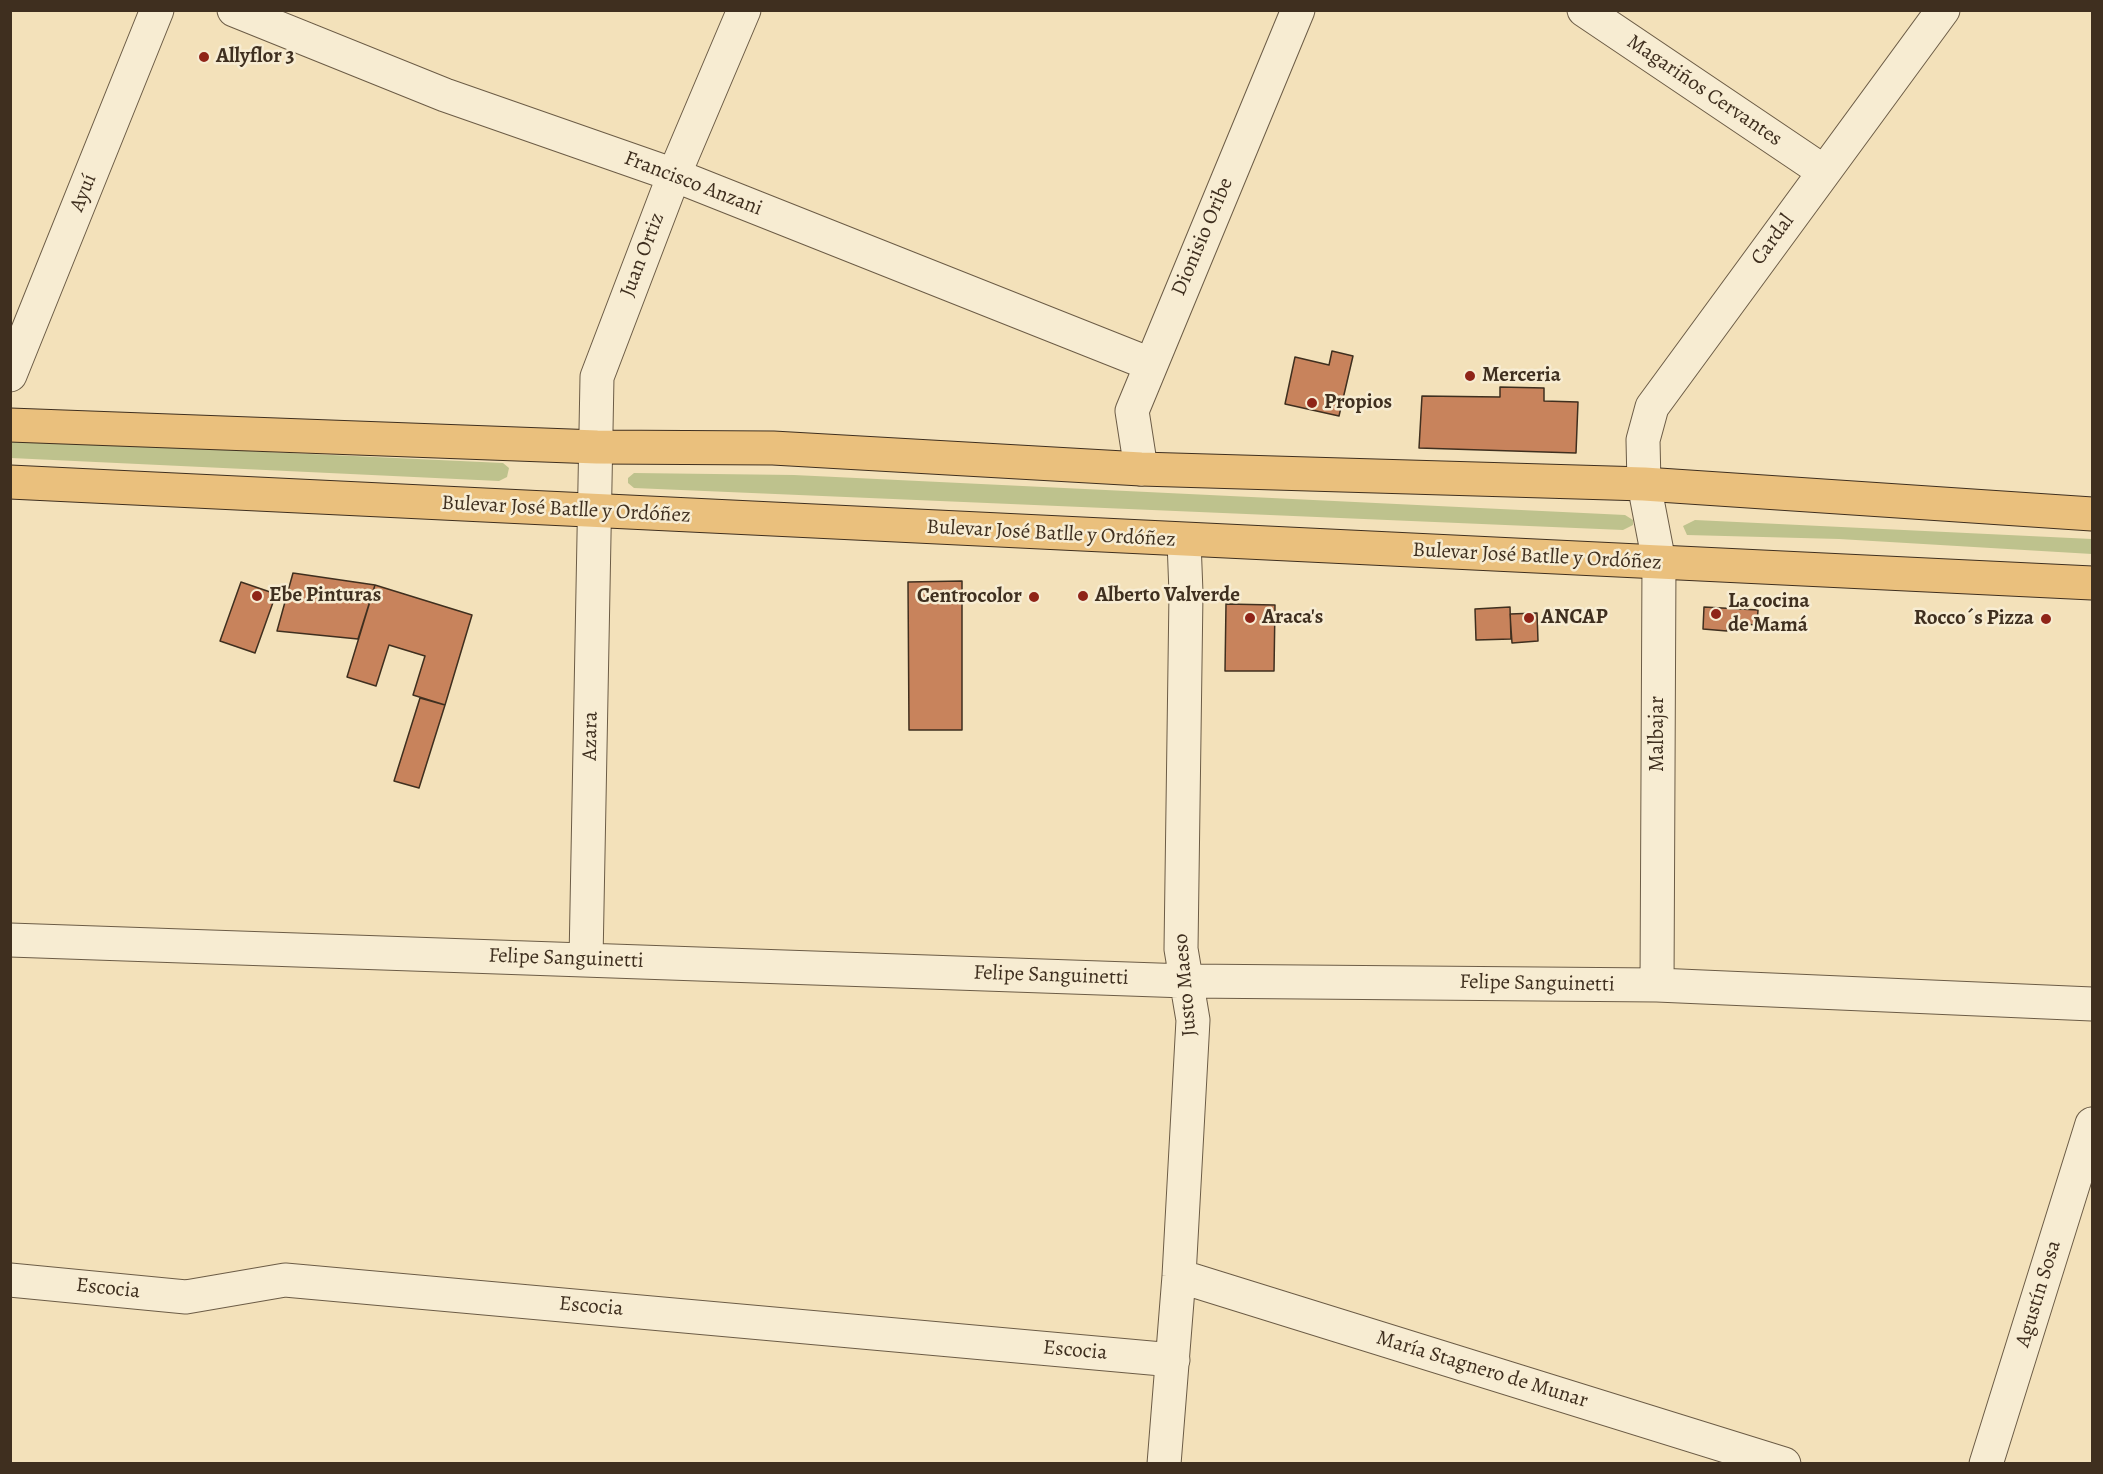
<!DOCTYPE html>
<meta charset="utf-8">
<style>
body{margin:0}
#map{position:relative;width:2103px;height:1474px;overflow:hidden;background:#f3e1ba;font-family:Alegreya,serif}
canvas{display:block}
.frame{position:absolute;inset:0;border:12px solid #3f2f1f;pointer-events:none}
</style>
<div id="map">
<canvas width="2103" height="1474"></canvas>
<div class="frame"></div>
</div>
<script>
const ctx = document.querySelector('canvas').getContext('2d');
ctx.lineJoin = 'round';
function fill(path, color) { ctx.fillStyle = color; ctx.fill(path, 'evenodd'); }
const poly = rows => new Path2D(rows.map(r => 'M' + r).join(''));
function stroke(path, color, width, dash) { ctx.strokeStyle = color; ctx.lineWidth = width; ctx.lineCap = dash ? 'butt' : 'round'; ctx.setLineDash(dash || []); ctx.stroke(path); }
function write(font, color, halo, rows, align = 'center') {
  ctx.font = font + ' Alegreya,serif'; ctx.lineWidth = 5; ctx.setLineDash([]); ctx.textBaseline = 'middle'; ctx.strokeStyle = halo; ctx.fillStyle = color; for (const [text, x, y, turn = 0] of rows) {
    ctx.save(); ctx.translate(x, y); ctx.rotate((+turn || 0) * Math.PI / 180); ctx.textAlign = isNaN(turn) ? turn : align; if (halo) ctx.strokeText(text, 0, 0); ctx.fillText(text, 0, 0); ctx.restore();
  }
}
fill(poly([
 [11,440,503,463,509,468,507,477,499,481,11,458],
 [634,473,794,475,1625,515,1633,520,1633,525,1623,530,634,488,628,483,628,478],
 [1695,520,2092,539,2092,554,1839,539,1687,535,1683,526]
]), '#bec28d');
const building = poly([
 [1332,351,1353,356,1339,416,1285,404,1295,357,1329,365,1332,351],
 [1500,387,1544,388,1544,401,1578,402,1576,453,1419,448,1422,396,1500,397,1500,387],
 [293,573,375,585,358,639,277,631,293,573],
 [962,581,962,730,909,730,908,582,962,581],
 [241,582,276,594,255,653,220,641,241,582],
 [375,585,472,615,445,705,413,695,425,656,389,645,376,686,347,677,375,585],
 [1226,604,1275,605,1274,671,1225,671,1226,604],
 [1510,607,1511,639,1476,640,1475,609,1510,607],
 [1704,607,1758,610,1757,625,1728,623,1727,631,1703,629,1704,607],
 [1537,613,1538,641,1512,643,1510,614,1537,613],
 [420,698,445,705,419,788,394,781,420,698]
]);
fill(building, '#c8835c');
stroke(building, '#3f2f1f', 1.5);
const minor = poly([
 [234,10,445,95,674,175,1150,364],
 [1584,10,1823,171],
 [10,375,157,10],
 [1141,469,1132,411,1298,10],
 [10,940,1186,981,1657,985,2092,1004],
 [586,960,597,377,674,175,744,10],
 [1657,985,1659,562,1644,484,1643,440,1652,407,1943,10],
 [1179,1276,1784,1464],
 [10,1280,186,1297,285,1280,1173,1360],
 [1164,1464,1179,1276,1193,1020,1181,949,1186,593,1184,541],
 [1986,1464,2092,1124]
]);
const primary = poly([
 [10,425,597,447,773,448,1141,469,1644,484,2092,514],
 [10,482,2092,583]
]);
stroke(minor, '#6c5c46', 35);
stroke(primary, '#3f2f1f', 35);
stroke(minor, '#f7ecd2', 33);
stroke(primary, '#eac07d', 33);
for (const [x, y, r, color] of [
 [204,57,6,"#8f2418"],
 [1470,376,6,"#8f2418"],
 [1312,403,6,"#8f2418"],
 [257,596,6,"#8f2418"],
 [1083,596,6,"#8f2418"],
 [1034,597,6,"#8f2418"],
 [1716,614,6,"#8f2418"],
 [1250,618,6,"#8f2418"],
 [1529,618,6,"#8f2418"],
 [2046,619,6,"#8f2418"]
]) { const dot = new Path2D(); dot.arc(x, y, r, 0, 2 * Math.PI); ctx.fillStyle = color; ctx.fill(dot); stroke(dot, '#f7ecd2', 2); }
write('bold 21px', '#3f2f1f', '#f7ecd2', [
 ["Allyflor 3",216,57],
 ["Merceria",1482,376],
 ["Propios",1324,403],
 ["Ebe Pinturas",269,596],
 ["Alberto Valverde",1095,596],
 ["Centrocolor",1022,597,"right"],
 ["La cocina",1728,602],
 ["de Mamá",1728,626],
 ["Araca's",1262,618],
 ["ANCAP",1541,618],
 ["Rocco´s Pizza",2034,619,"right"]
], 'left');
write('21px', '#3f2f1f', '#f7ecd2', [
 ["Magariños Cervantes",1704,91,34],
 ["Francisco Anzani",693,184,21],
 ["Ayuí",84,193,-68],
 ["Dionisio Oribe",1203,237,-67],
 ["Cardal",1773,240,-54],
 ["Juan Ortiz",643,255,-69],
 ["Bulevar José Batlle y Ordóñez",566,510,3],
 ["Bulevar José Batlle y Ordóñez",1051,534,3],
 ["Bulevar José Batlle y Ordóñez",1537,557,3],
 ["Malbajar",1658,734,-90],
 ["Azara",591,736,-89],
 ["Felipe Sanguinetti",566,959,2],
 ["Felipe Sanguinetti",1051,976,2],
 ["Felipe Sanguinetti",1537,984,1],
 ["Justo Maeso",1186,985,-95],
 ["Escocia",108,1289,6],
 ["Agustín Sosa",2039,1294,-73],
 ["Escocia",591,1307,5],
 ["Escocia",1075,1351,5],
 ["María Stagnero de Munar",1482,1370,17]
]);
</script>
